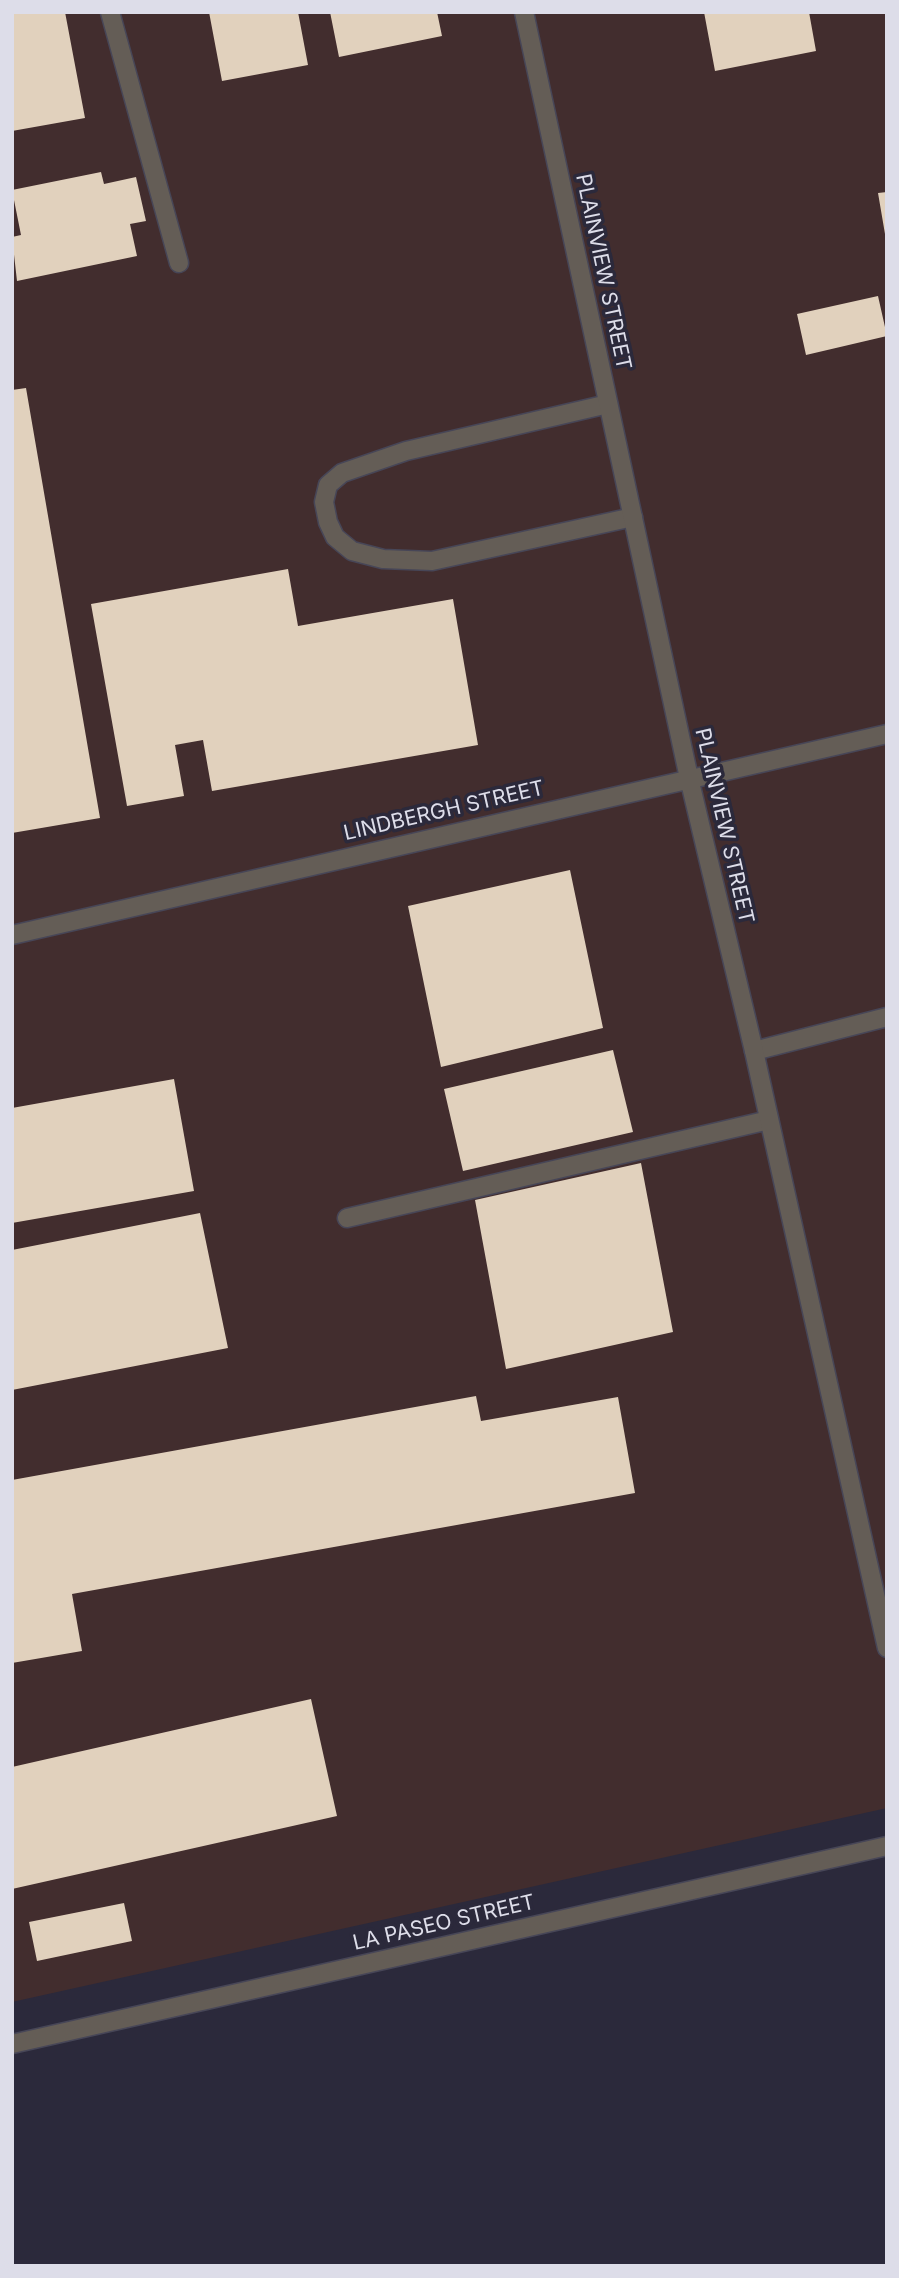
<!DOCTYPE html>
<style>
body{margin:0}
#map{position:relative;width:899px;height:2278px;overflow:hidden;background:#2b293b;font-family:Inter,sans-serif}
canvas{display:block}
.frame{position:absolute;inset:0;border:14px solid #dddde9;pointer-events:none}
</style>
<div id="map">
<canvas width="899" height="2278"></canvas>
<div class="frame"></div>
</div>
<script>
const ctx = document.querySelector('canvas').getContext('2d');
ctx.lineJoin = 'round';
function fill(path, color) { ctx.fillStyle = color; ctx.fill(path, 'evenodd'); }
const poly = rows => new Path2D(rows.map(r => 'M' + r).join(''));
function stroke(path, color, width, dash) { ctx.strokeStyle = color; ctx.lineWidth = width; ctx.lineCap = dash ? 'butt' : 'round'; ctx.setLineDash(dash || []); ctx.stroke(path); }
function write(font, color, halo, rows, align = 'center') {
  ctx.font = font + ' Inter,sans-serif'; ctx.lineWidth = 7; ctx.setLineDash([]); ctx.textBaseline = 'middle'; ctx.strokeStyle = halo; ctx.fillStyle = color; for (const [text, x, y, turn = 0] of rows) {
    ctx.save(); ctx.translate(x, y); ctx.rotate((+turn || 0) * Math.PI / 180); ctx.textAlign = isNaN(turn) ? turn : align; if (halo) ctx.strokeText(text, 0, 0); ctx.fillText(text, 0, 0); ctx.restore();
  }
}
fill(poly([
 [12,12,887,12,887,1808,12,2002]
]), '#422d2e');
fill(poly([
 [12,12,65,12,85,118,12,131],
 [209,12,298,12,308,65,222,81],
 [330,12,437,12,442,36,339,57],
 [704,12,809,12,816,51,715,71],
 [101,172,104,184,136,177,146,221,130,224,137,256,17,281,12,237,21,235,12,190],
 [887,192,887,234,885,234,878,193],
 [878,296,887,336,806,355,797,314],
 [26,388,100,818,12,833,12,390],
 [288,569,298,626,453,599,478,745,212,791,203,740,175,745,184,796,127,806,91,604],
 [570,870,603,1028,441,1067,408,906],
 [613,1050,633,1132,463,1171,444,1089],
 [174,1079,194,1191,12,1223,12,1108],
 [641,1163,673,1332,506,1369,475,1200],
 [200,1213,228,1348,12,1390,12,1250],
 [476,1396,481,1421,618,1397,635,1493,72,1594,82,1651,12,1663,12,1480],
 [311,1699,337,1816,12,1889,12,1767],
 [124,1903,132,1941,37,1961,29,1922]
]), '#e1d1bd');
const service = poly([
 [110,12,179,263],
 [608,404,406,451,342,473,328,485,324,502,328,522,335,537,352,551,383,559,432,561,633,517],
 [754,1051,887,1017],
 [347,1218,769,1120]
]);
const minor = poly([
 [524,12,689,778,754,1051,887,1648],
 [12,935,887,734],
 [12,2044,887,1846]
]);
stroke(service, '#474657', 21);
stroke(minor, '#474657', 21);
stroke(service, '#645d56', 18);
stroke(minor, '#645d56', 18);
write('21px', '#dddde9', '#2b293b', [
 ["PLAINVIEW STREET",603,272,78],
 ["LINDBERGH STREET",444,811,-13],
 ["PLAINVIEW STREET",724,826,77],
 ["LA PASEO STREET",444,1923,-13]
]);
</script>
